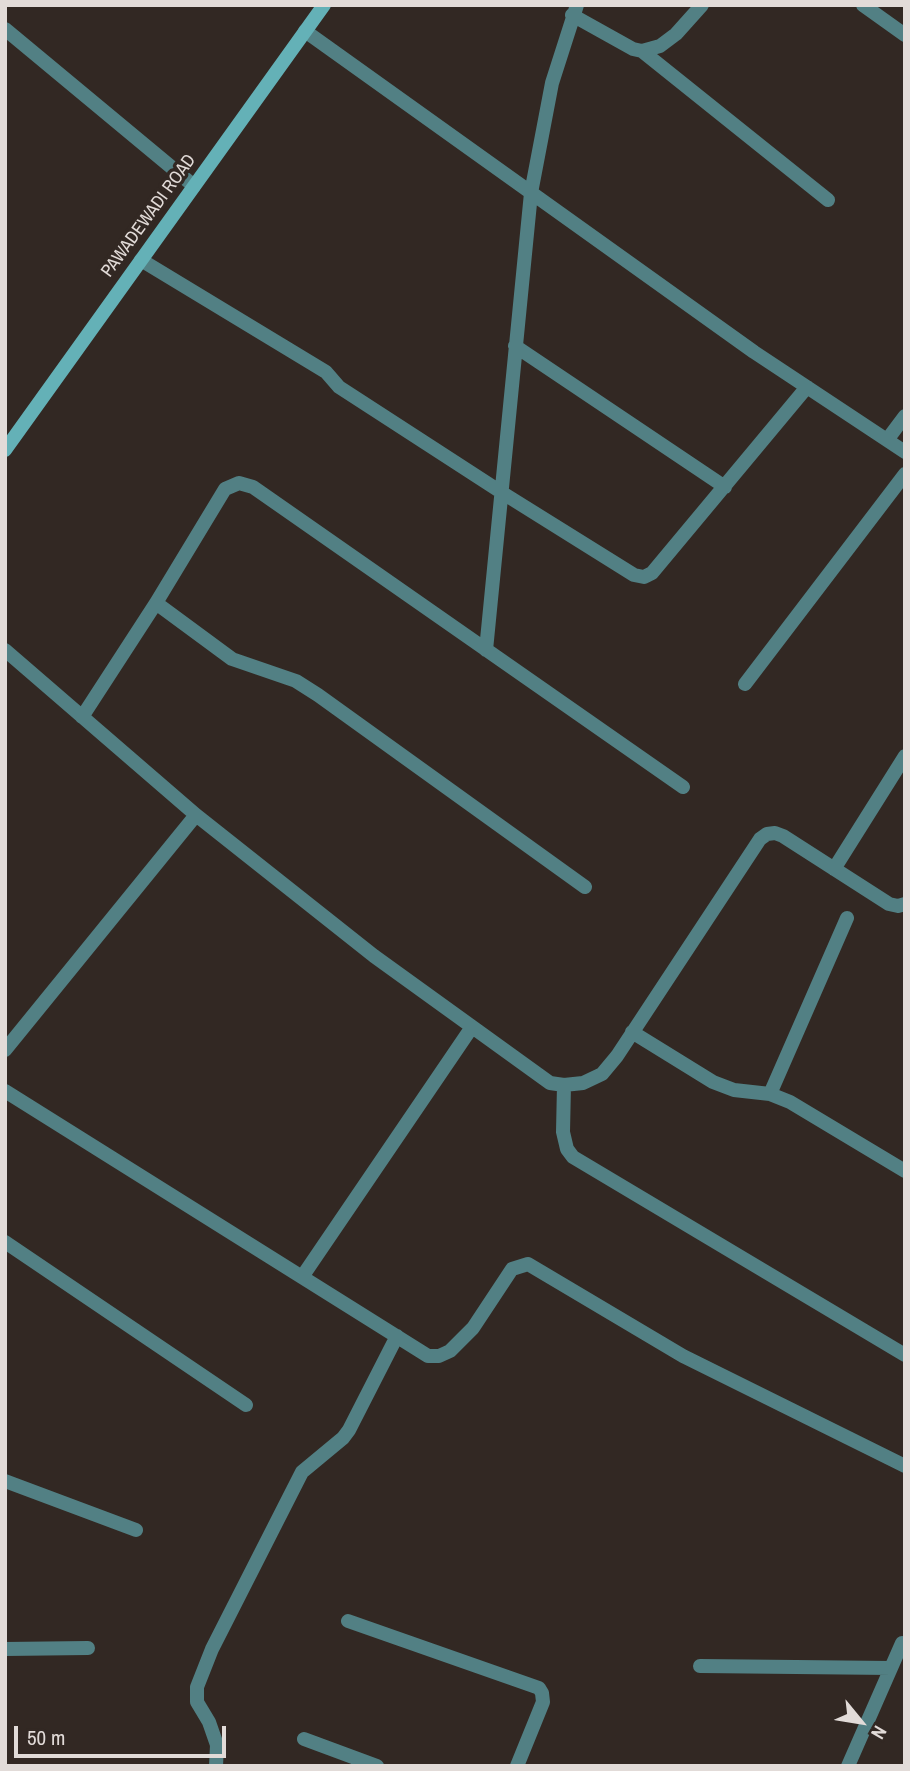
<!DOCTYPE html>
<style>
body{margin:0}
#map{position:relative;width:910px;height:1771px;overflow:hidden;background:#322823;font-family:"Archivo Narrow",sans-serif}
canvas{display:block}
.frame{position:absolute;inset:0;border:7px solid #e2dbd8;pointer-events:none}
.north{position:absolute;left:826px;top:1687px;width:70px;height:70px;-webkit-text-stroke:5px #322823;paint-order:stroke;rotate:120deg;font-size:19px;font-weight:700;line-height:28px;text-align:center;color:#e2dbd8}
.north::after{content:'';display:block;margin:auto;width:24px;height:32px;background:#e2dbd8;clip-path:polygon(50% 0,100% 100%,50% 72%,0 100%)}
.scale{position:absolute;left:14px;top:1726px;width:212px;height:32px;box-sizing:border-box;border:4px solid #e2dbd8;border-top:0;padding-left:9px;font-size:21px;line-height:24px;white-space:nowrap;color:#e2dbd8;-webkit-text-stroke:5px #322823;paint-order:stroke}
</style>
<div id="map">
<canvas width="910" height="1771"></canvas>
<div class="frame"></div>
<div class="north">N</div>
<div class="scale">50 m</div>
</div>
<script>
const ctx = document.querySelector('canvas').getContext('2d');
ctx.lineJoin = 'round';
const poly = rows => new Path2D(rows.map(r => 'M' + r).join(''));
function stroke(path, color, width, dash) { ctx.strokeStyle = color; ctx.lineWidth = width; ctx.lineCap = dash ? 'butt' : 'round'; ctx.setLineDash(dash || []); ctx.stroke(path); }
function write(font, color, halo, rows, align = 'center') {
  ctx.font = font + ' "Archivo Narrow",sans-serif'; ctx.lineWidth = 7; ctx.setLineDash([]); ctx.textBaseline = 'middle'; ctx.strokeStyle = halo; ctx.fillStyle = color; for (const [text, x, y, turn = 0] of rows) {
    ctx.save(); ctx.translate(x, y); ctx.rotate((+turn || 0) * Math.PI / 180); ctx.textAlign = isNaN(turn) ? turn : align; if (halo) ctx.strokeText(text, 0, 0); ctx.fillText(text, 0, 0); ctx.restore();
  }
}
stroke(poly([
 [863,5,905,35],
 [572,15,633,49,642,51,660,46,676,34,702,5],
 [5,29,194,186],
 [305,31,754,352,905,452],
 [642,51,828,200],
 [141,260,326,372,339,387,501,492,634,575,644,577,652,573,807,387],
 [515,346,725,487],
 [887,440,905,416],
 [156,603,232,659,296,681,318,695,585,887],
 [5,650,196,815,374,956,550,1083,564,1085,583,1083,602,1074,617,1056,760,839,767,834,775,833,783,836,889,904,898,906,905,904],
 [486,650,531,193,552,83,577,5],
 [745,684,905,474],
 [82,717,156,603,225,489,239,483,253,487,683,787],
 [834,869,905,756],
 [632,1032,713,1082,734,1090,770,1094,790,1102,905,1171],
 [5,1050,196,815],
 [564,1085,563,1132,567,1149,573,1157,905,1355],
 [5,1091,428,1356,439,1356,450,1351,473,1328,512,1269,528,1264,683,1356,905,1466],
 [770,1094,847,918],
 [5,1242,246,1405],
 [302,1277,472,1027],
 [5,1481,136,1530],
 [348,1621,539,1688,542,1693,543,1702,517,1766],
 [5,1649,88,1648],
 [700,1666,891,1668],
 [304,1739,377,1766],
 [216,1766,217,1745,209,1722,197,1702,197,1687,212,1649,302,1472,343,1438,349,1430,397,1336],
 [848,1766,902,1643]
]), '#528084', 14);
stroke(poly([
 [5,450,324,5]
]), '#64b1b7', 14);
write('18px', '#e2dbd8', '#322823', [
 ["PAWADEWADI ROAD",149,216,-54]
]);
</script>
